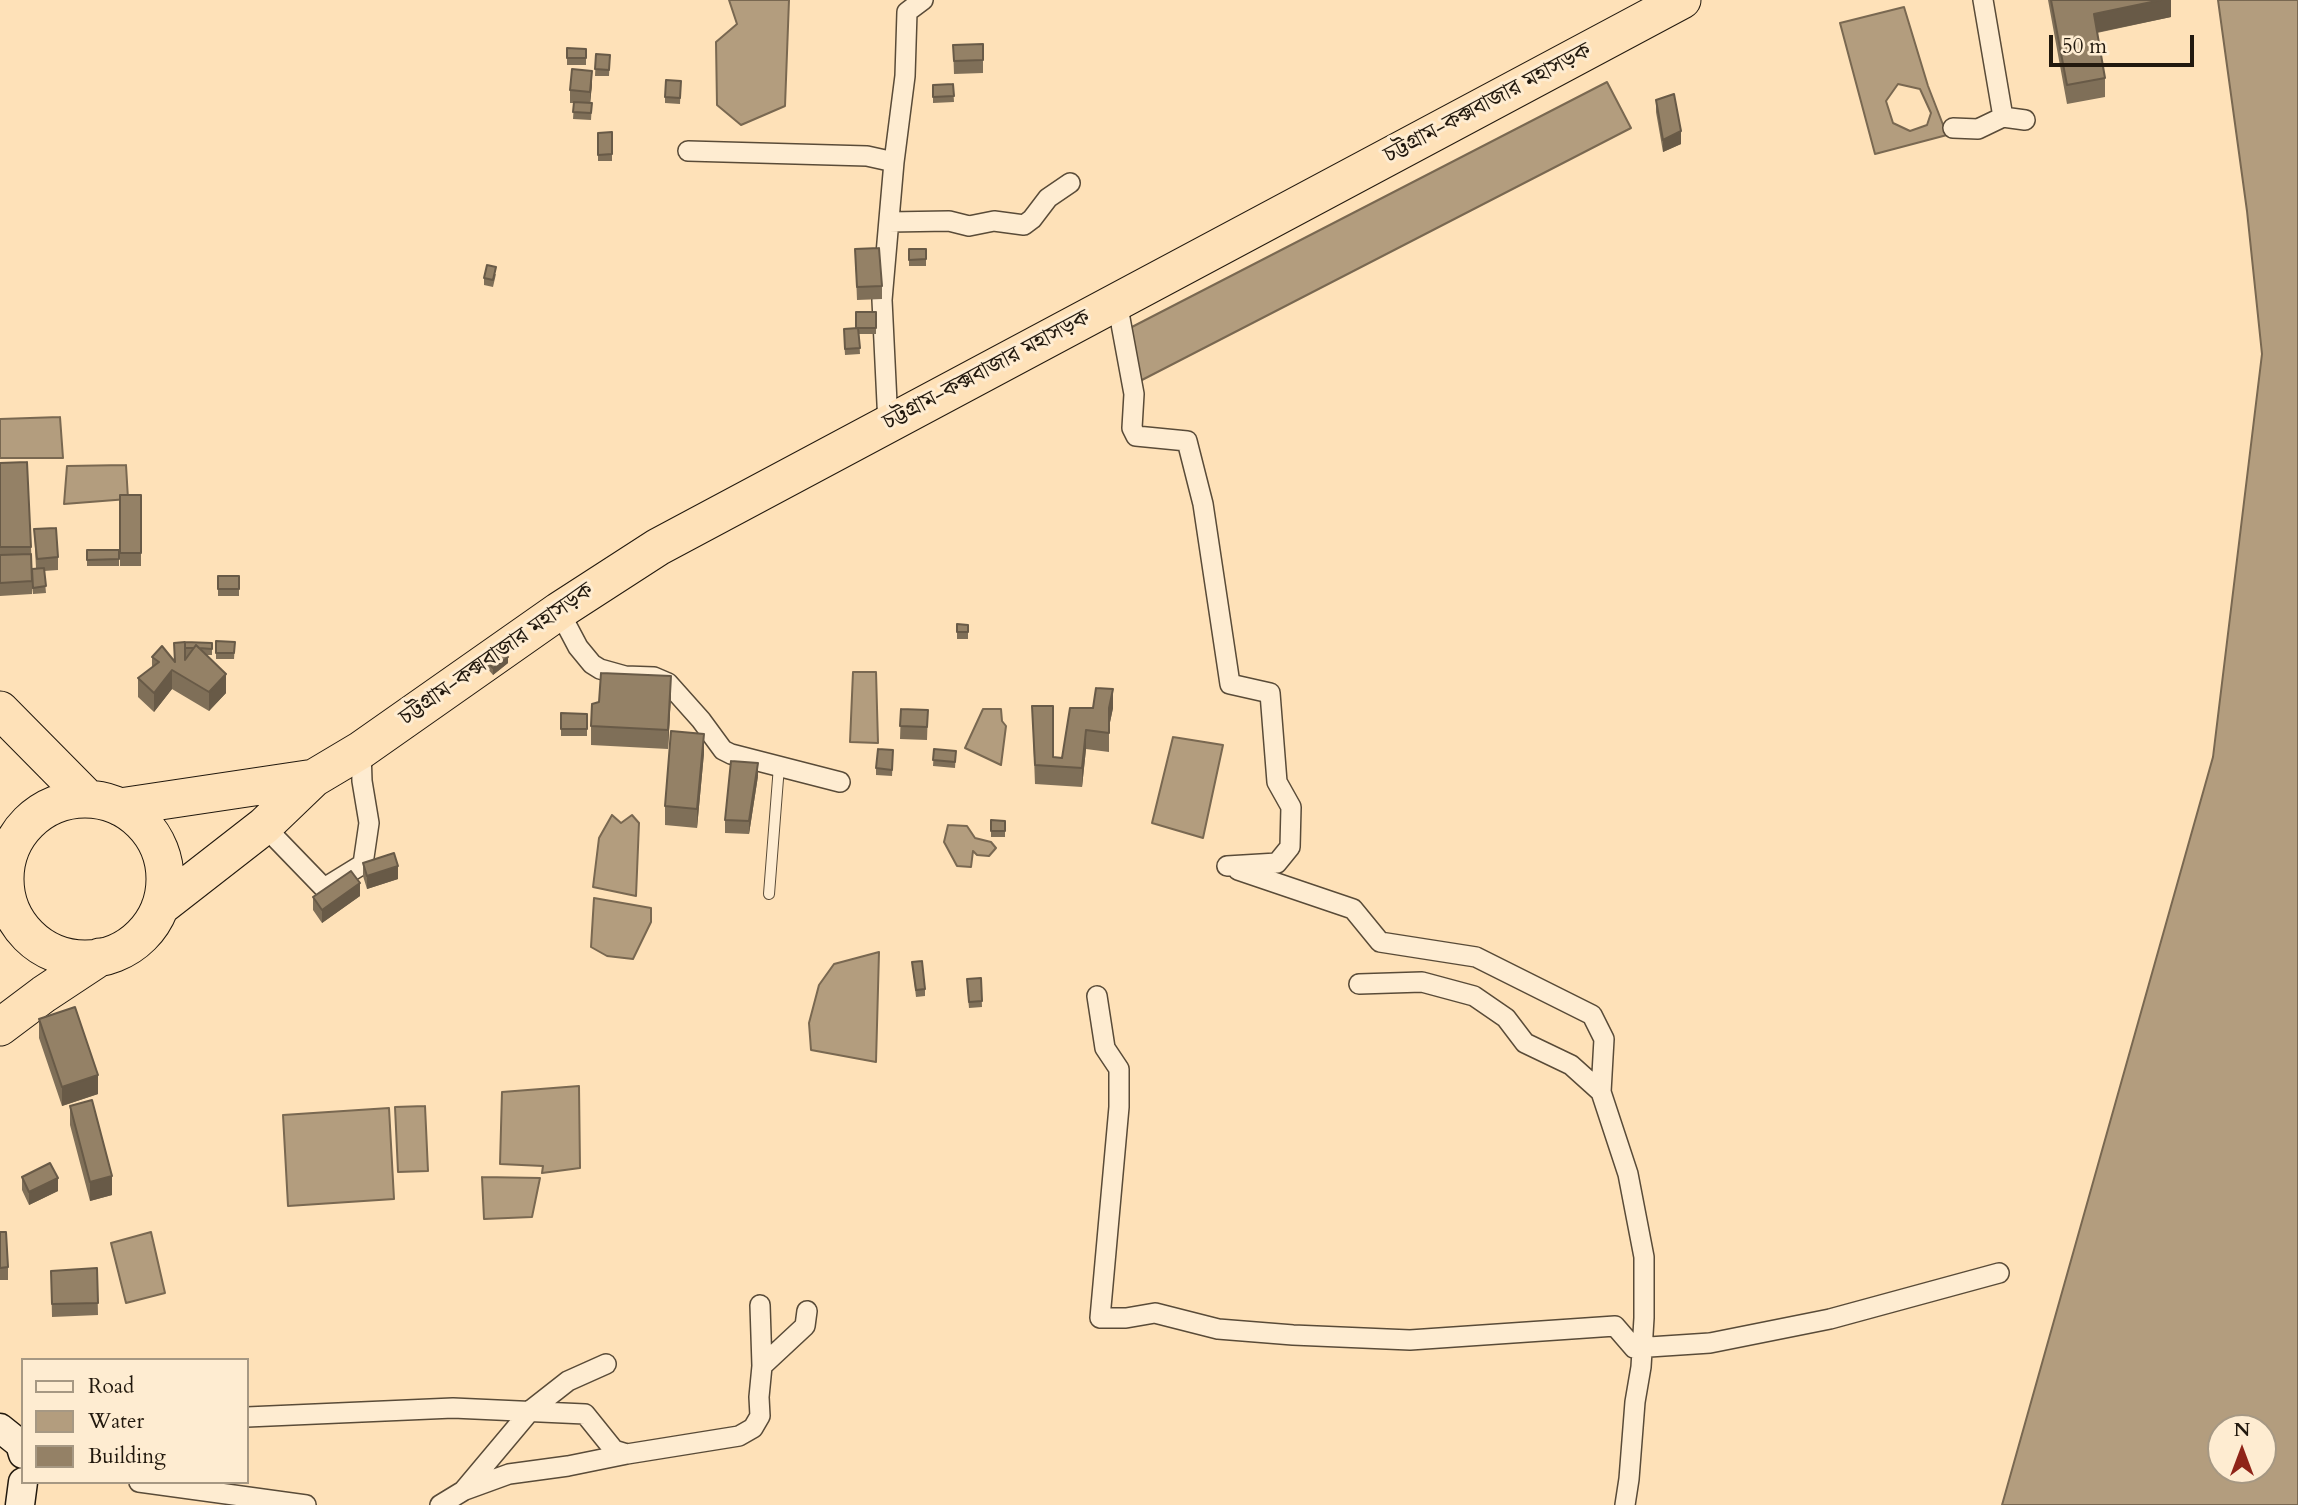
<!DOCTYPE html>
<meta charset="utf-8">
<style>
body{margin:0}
#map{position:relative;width:2298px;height:1505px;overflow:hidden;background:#fee1b8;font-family:Cardo,serif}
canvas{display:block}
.legend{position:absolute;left:21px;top:1358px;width:228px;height:126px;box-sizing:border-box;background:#feecd1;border:2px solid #a69883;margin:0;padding:9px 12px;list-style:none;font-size:21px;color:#22190e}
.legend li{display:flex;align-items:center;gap:14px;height:35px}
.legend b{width:35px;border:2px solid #a69883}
.north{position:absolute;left:2207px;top:1414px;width:70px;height:70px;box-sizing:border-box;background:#feecd1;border:2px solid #a69883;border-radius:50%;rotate:0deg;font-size:19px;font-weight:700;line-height:28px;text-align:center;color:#22190e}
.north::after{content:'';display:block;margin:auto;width:24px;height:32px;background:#8f2418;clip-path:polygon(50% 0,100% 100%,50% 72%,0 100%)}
.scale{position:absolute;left:2049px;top:35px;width:145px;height:32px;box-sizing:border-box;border:4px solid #22190e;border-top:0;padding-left:9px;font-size:21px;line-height:24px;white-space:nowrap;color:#22190e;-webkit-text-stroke:5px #feecd1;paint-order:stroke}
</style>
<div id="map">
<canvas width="2298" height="1505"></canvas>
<ul class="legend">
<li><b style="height:9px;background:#feecd1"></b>Road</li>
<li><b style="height:19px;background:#b39d7e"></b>Water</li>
<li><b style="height:19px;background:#948166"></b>Building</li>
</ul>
<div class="north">N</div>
<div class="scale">50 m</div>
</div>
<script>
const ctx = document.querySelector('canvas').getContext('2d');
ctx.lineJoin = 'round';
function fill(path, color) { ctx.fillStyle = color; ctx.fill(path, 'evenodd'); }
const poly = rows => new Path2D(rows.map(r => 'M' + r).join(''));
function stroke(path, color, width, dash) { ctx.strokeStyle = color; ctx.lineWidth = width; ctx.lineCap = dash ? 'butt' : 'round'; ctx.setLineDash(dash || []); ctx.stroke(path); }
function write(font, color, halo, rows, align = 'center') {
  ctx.font = font + ' Cardo,"Noto Serif Bengali",serif'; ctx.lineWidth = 6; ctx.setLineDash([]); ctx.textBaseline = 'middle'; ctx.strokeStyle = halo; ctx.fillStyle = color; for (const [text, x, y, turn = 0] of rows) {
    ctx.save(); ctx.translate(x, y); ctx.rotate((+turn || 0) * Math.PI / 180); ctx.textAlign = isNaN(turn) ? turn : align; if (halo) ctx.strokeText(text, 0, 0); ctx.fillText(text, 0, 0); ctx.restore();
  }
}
const water = poly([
 [729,0,789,0,785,106,741,125,717,105,716,42,737,24,729,0],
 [2218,0,2298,0,2298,1505,2002,1505,2213,757,2262,354,2247,211,2218,0],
 [2221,1428,2263,1428,2263,1470,2221,1470,2221,1428],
 [1904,7,1928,86,1947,135,1875,154,1840,23,1904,7],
 [1898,84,1920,89,1931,113,1927,125,1910,131,1893,123,1886,101,1898,84],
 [1607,82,1631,128,1140,381,1128,329,1607,82],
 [60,417,63,458,0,458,0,419,60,417],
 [126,465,128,499,64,504,67,466,126,465],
 [853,672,876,672,878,743,850,742,853,672],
 [983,709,1001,709,1002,721,1006,726,1001,765,965,748,983,709],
 [1173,737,1223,745,1203,838,1152,823,1173,737],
 [612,815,621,823,632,815,639,823,636,896,593,887,599,838,612,815],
 [948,825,967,826,975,838,991,842,996,848,989,856,977,855,973,851,971,867,957,866,944,842,948,825],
 [594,898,651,908,651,922,633,959,607,956,591,947,594,898],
 [879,952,876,1062,811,1050,809,1023,819,985,834,964,879,952],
 [579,1086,580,1168,542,1173,543,1166,500,1164,502,1092,579,1086],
 [425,1106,428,1171,398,1172,395,1107,425,1106],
 [389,1108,394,1199,288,1206,283,1115,389,1108],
 [482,1177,540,1178,532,1217,484,1219,482,1177],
 [151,1232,165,1293,126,1303,111,1243,151,1232]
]);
fill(water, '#b39d7e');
stroke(water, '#796851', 2);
const lane = poly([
 [769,894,779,766]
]);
const street = poly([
 [1983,0,2003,117,2025,120],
 [1953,128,1978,129,2003,117],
 [688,151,867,156,894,162],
 [889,222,949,221,969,226,994,221,1024,225,1032,219,1048,198,1070,183],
 [1117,302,1134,394,1132,428,1136,436,1187,441,1203,504,1230,684,1270,693,1277,782,1291,807,1290,847,1277,863,1227,866],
 [888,424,882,300,894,162,905,76,907,12,923,0],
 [559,611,578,647,592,664,600,669,625,676,654,677,668,683,701,720,723,750,731,754,840,782],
 [264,826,324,888,363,864,369,823,362,781,361,750],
 [1238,870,1353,909,1380,942,1476,957,1592,1015,1604,1039,1601,1092],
 [1359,984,1422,982,1474,996,1506,1018,1525,1043,1571,1065,1601,1092,1628,1174,1644,1257,1644,1318,1641,1367,1635,1402,1629,1479,1625,1505],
 [1097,996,1105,1048,1119,1069,1119,1107,1100,1318,1126,1318,1155,1313,1218,1329,1293,1335,1410,1340,1615,1326,1634,1348,1710,1343,1830,1319,1999,1273],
 [762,1366,805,1326,807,1311],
 [247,1417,453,1408,585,1414,614,1450,627,1454,739,1436,753,1428,760,1416,759,1397,762,1366,760,1305],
 [139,1482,306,1505],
 [465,1490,509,1474,568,1466,627,1454],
 [440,1505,463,1491,531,1410,568,1381,606,1364]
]);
const secondary = poly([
 [0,1428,20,1444,23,1454],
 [20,1505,23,1482]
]);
const highway = poly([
 [0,710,88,799],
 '5 879a80 80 0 1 1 160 0a80 80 0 1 1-160 0Z',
 [120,807,314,778],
 [160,907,264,826,314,778,361,750,559,611,658,547,1682,0],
 [0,1027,44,994,100,957]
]);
stroke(lane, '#594b38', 12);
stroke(street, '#594b38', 22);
stroke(secondary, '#22190e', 31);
stroke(highway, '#22190e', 39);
stroke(lane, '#feecd1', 10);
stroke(street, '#feecd1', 19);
stroke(secondary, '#feecd1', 28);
stroke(highway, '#fee1b8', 37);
fill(poly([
 [2048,0,2171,0,2171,17,2097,33,2105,78,2105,97,2067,104],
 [983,44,983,73,954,74,953,45],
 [567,48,586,49,586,65,567,65],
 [596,54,610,55,609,76,595,76],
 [681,81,680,104,665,103,665,97],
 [592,84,590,103,592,103,591,120,573,119,574,103,570,103,570,90],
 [953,84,954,102,933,103,933,85],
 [1656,100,1681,144,1663,152,1656,112],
 [612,132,612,161,598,161,598,133],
 [855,249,882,286,882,299,857,300],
 [909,249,926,249,926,266,909,266],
 [496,274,493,287,484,285,484,278],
 [876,312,876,334,859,334,860,354,845,355,844,336,856,329],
 [27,462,32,569,36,568,34,529,58,557,58,570,44,571,46,593,33,594,32,585,32,594,0,596,0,463],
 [120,495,141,495,141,566,120,566],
 [87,550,119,550,119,566,87,566],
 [218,576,239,576,239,596,218,596],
 [957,624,968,625,968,639,957,639],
 [216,641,235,642,234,659,216,659],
 [174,643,212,643,212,655,206,655,226,693,209,711,172,689,154,712,138,697,138,678,152,668,152,657,174,660],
 [487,662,508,663,493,675,487,668],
 [671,695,668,749,591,745,591,726],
 [1032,706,1053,757,1062,758,1070,708,1113,708,1109,727,1109,752,1086,749,1082,787,1035,784],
 [901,709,928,710,927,740,900,739],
 [561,713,587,714,587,736,561,736],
 [934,749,956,751,955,768,933,766],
 [704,753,697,828,665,825,665,806],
 [893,756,892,776,876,775,876,768],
 [758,776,749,834,725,833,725,820],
 [991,820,1005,821,1005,837,991,837],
 [363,863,398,879,367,889,363,876],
 [360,896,322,923,313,910,313,897],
 [912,962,925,989,925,996,916,997],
 [981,978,982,1007,969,1008,967,985],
 [39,1019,98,1094,62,1106,39,1038],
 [70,1106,112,1195,90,1201,70,1125],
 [22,1177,58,1191,29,1205,22,1190],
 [0,1232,8,1267,8,1280,0,1280],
 [97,1268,98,1315,52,1317,51,1271]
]), '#7f6f58');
fill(poly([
 [2161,0,2171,0,2171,17,2094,33,2094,14],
 [592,71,592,84,590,105,590,92],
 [1681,131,1681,144,1663,152,1663,140],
 [508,657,508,663,493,675,493,668],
 [172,670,172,689,154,712,154,693],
 [226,674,226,693,209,711,209,692],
 [671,676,671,695,668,749,668,730],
 [1113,689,1113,708,1109,727,1109,708],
 [1086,730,1086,749,1082,787,1082,768],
 [704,734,704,753,697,828,697,809],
 [758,763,758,776,749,834,749,821],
 [398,866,398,879,367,889,367,876],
 [360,883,360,896,322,923,322,910],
 [98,1075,98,1094,62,1106,62,1087],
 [112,1176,112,1195,90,1201,90,1182],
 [58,1178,58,1191,29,1205,29,1192]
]), '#685a47');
const building = poly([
 [2051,0,2161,0,2094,14,2105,78,2067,85,2051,0],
 [983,44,983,60,954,61,953,45,983,44],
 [567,48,586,49,586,58,567,58,567,48],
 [596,54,610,55,609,70,595,69,596,54],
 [572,69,592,71,590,92,570,90,572,69],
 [666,80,681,81,680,98,665,97,666,80],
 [953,84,954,96,933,97,933,85,953,84],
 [1674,94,1681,131,1663,140,1656,100,1674,94],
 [574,102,592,103,591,113,573,112,574,102],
 [612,132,612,154,598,155,598,133,612,132],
 [879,248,882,286,857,287,855,249,879,248],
 [909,249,926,249,926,259,909,260,909,249],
 [487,265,496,267,493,280,484,278,487,265],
 [856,312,876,312,876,328,856,328,856,312],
 [858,328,860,348,845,349,844,329,858,328],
 [27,462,31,547,0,547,0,463,27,462],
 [120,495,141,495,141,553,120,553,120,495],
 [56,528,58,557,37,559,34,529,56,528],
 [87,550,119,550,119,559,87,560,87,550],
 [31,554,32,581,0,583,0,555,31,554],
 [44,568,46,586,33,588,32,569,44,568],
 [218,576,239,576,239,589,218,589,218,576],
 [957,624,968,625,968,632,957,632,957,624],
 [216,641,235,642,234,653,216,653,216,641],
 [185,642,185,660,196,645,226,674,209,692,172,670,154,693,138,678,159,662,152,657,162,646,175,662,174,643,185,642],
 [185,642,212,643,212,649,199,648,196,645,194,648,185,648,185,642],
 [503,650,508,657,493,668,487,662,503,650],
 [601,673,671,676,668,730,591,726,592,704,599,702,601,673],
 [1096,688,1113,689,1109,708,1109,733,1086,730,1082,768,1035,765,1032,706,1053,706,1053,757,1062,758,1070,708,1093,708,1096,688],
 [901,709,928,710,927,727,900,726,901,709],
 [561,713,587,714,587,729,561,729,561,713],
 [671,731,704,734,697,809,665,806,671,731],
 [878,749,893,750,892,770,876,768,878,749],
 [934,749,956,751,955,762,933,760,934,749],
 [731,761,758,763,749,821,725,820,731,761],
 [991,820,1005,821,1005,831,991,831,991,820],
 [394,853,398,866,367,876,363,863,394,853],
 [351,871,360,883,322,910,313,897,351,871],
 [922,961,925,989,916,990,912,962,922,961],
 [981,978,982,1001,969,1002,967,979,981,978],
 [75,1007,98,1075,62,1087,39,1019,75,1007],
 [92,1100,112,1176,90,1182,70,1106,92,1100],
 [50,1163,58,1178,29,1192,22,1177,50,1163],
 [0,1232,6,1232,8,1267,0,1268,0,1232],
 [97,1268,98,1303,52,1304,51,1271,97,1268]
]);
fill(building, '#948166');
stroke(building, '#685a47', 2);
write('23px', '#22190e', '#feecd1', [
 ["চট্টগ্রাম-কক্সবাজার মহাসড়ক",1488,104,-28],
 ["চট্টগ্রাম-কক্সবাজার মহাসড়ক",987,371,-28],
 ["চট্টগ্রাম-কক্সবাজার মহাসড়ক",497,655,-35]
]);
</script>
